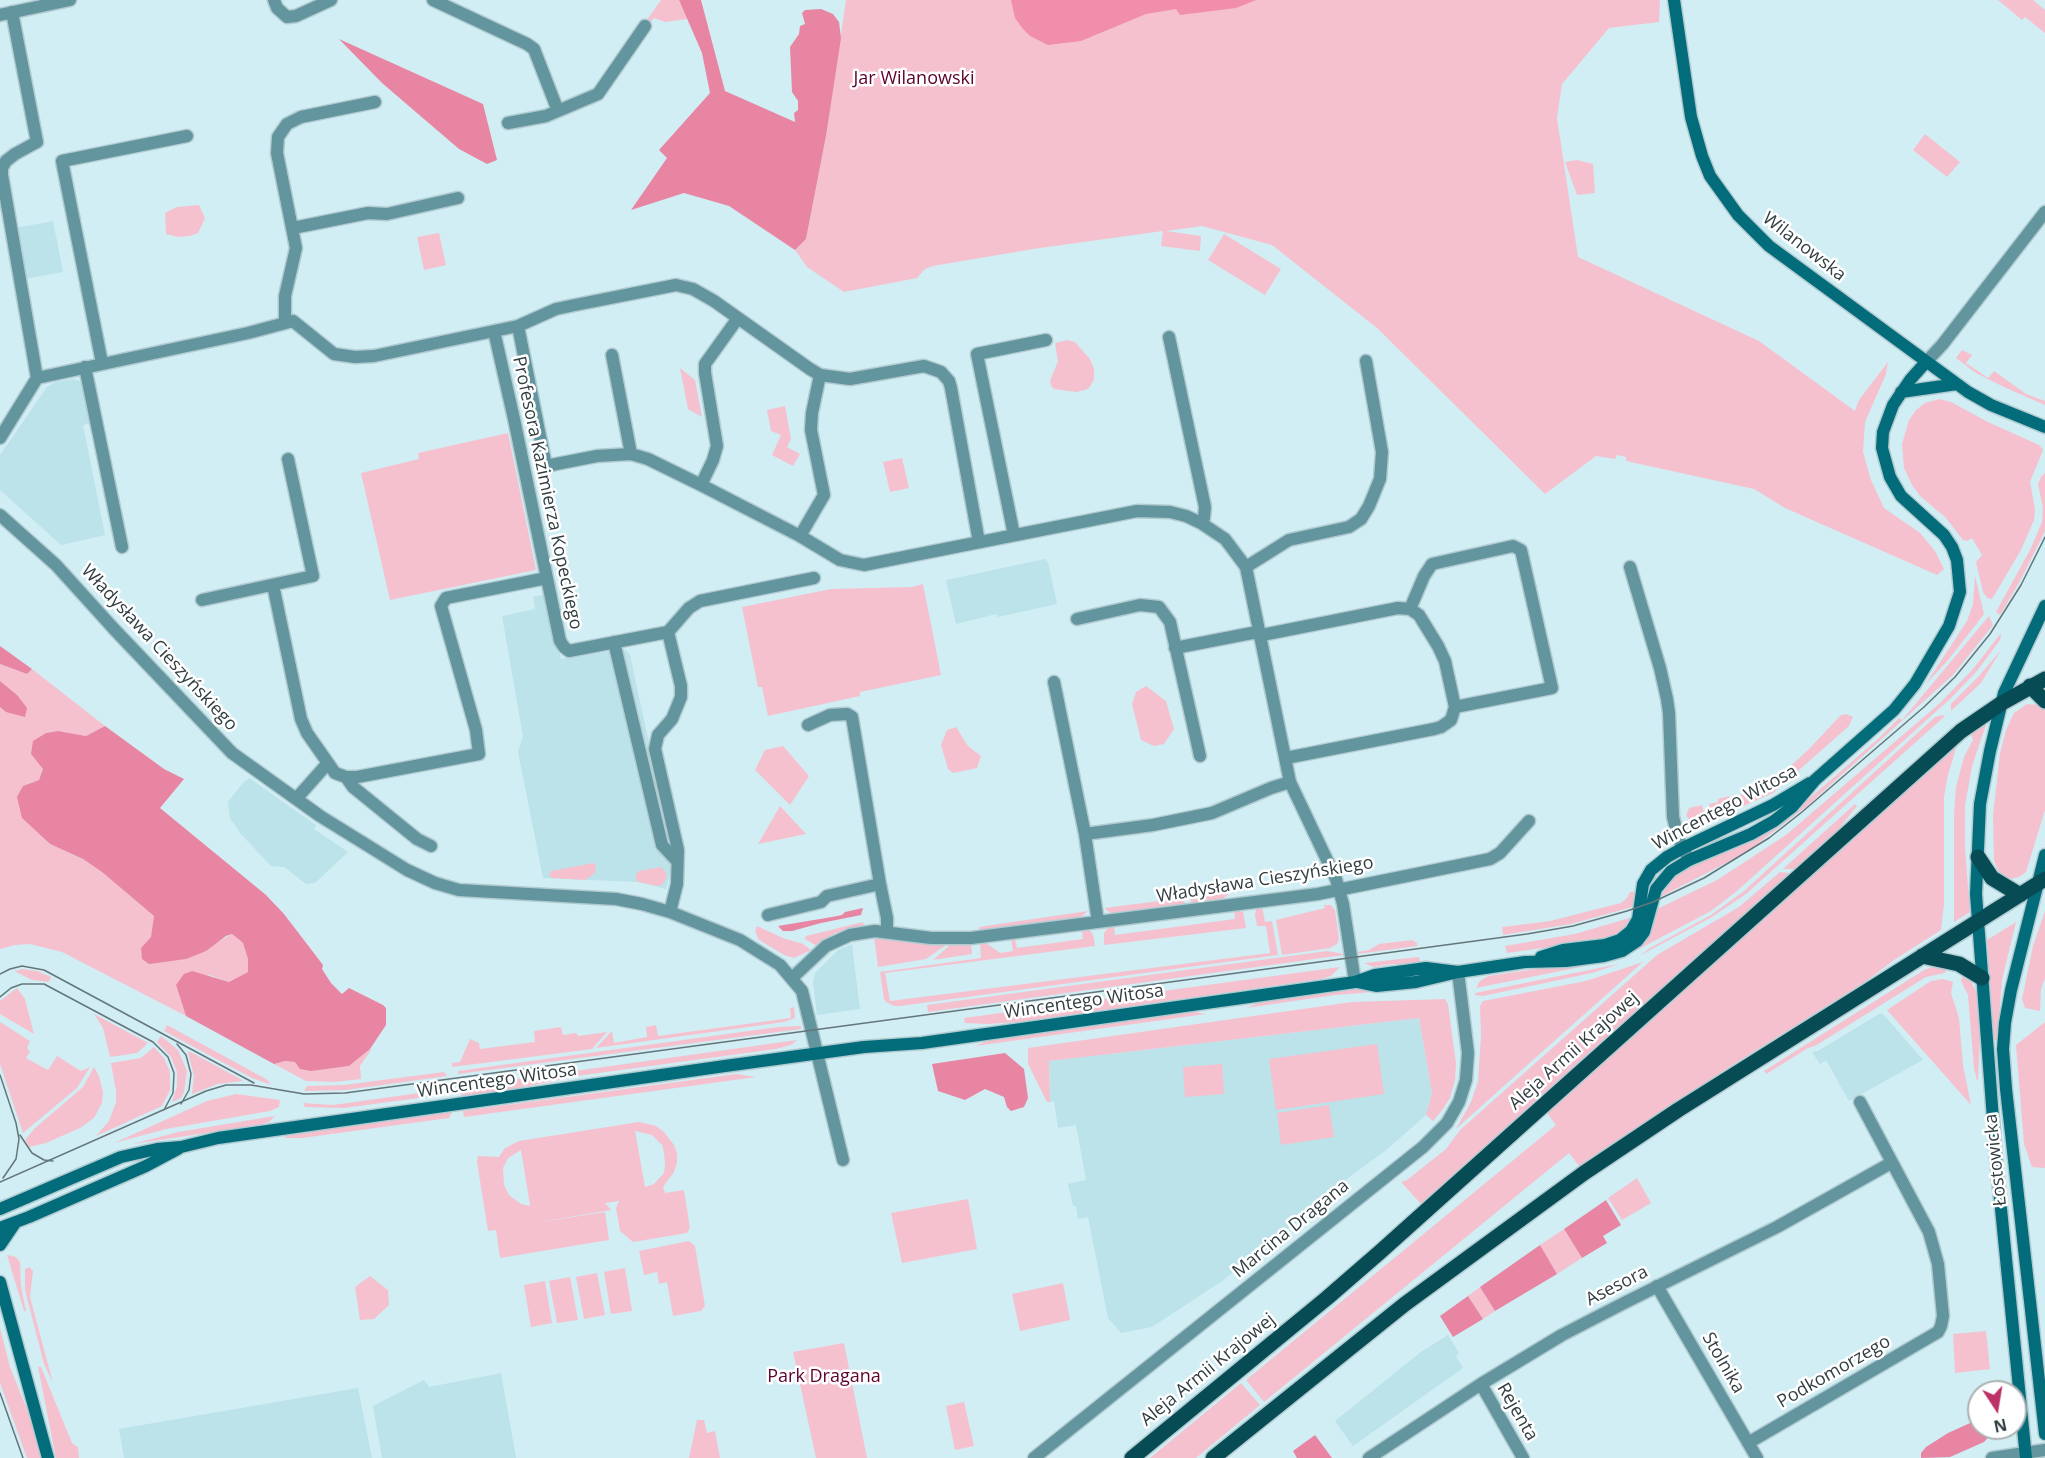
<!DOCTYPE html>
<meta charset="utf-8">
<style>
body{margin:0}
#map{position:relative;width:2045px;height:1458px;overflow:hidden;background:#d1eef4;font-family:"Open Sans",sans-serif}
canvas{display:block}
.north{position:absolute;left:1967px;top:1380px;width:60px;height:60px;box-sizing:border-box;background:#fff;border:2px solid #adb2b3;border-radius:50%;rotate:168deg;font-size:16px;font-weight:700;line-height:24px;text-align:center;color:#323e41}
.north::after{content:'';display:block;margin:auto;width:21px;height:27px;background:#bc3168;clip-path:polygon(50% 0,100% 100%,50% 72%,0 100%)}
</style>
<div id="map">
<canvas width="2045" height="1458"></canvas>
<div class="north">N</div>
</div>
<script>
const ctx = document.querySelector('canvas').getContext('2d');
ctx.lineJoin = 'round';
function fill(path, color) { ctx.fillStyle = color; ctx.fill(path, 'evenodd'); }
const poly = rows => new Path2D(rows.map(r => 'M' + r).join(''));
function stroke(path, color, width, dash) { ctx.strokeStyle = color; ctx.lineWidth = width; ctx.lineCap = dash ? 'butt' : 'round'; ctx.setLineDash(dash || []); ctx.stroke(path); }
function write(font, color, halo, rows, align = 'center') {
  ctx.font = font + ' "Open Sans",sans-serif'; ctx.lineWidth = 5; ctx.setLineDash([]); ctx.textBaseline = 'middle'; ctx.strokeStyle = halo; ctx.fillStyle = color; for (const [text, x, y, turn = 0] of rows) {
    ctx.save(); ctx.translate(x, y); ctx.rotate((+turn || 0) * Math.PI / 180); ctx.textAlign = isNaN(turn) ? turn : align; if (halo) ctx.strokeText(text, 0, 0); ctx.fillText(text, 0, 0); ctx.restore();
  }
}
fill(poly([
 [53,221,63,272,24,279,16,228],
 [74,379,84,383,92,423,83,425,105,535,61,545,0,490,0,455,47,387,56,382],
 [1045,559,1048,562,1057,604,998,617,996,614,956,624,946,580],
 [547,594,561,659,625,649,630,655,671,845,672,866,666,889,638,882,543,878,518,752,523,736,502,616,535,609,533,597],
 [249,778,316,825,314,829,348,852,315,883,306,884,284,867,271,866,241,834,230,818,228,802,243,783],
 [852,944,860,1009,817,1015,813,983,815,973,838,950],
 [1879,1014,1883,1014,1923,1060,1849,1101,1826,1060,1820,1064,1812,1052,1818,1051],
 [1419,1018,1432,1093,1426,1115,1385,1151,1352,1175,1294,1224,1222,1281,1152,1327,1121,1333,1108,1318,1088,1217,1078,1219,1076,1206,1073,1206,1068,1184,1086,1180,1076,1125,1058,1128,1054,1101,1050,1102,1049,1061],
 [1448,1335,1459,1353,1456,1356,1463,1368,1353,1446,1335,1421,1421,1352],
 [501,1373,516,1458,382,1458,373,1406,424,1380,429,1387],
 [358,1388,372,1458,124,1458,119,1429]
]), '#bce2ea');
fill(poly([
 [661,0,679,0,688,19,665,22,654,18,649,24,646,21],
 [846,0,1660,0,1659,22,1609,28,1562,84,1557,118,1578,257,1759,341,1855,411,1859,400,1888,362,1886,374,1865,422,1863,452,1871,480,1884,508,1920,533,1935,551,1944,569,1937,575,1785,508,1754,489,1626,461,1626,457,1617,455,1615,459,1596,456,1545,494,1377,328,1272,245,1202,226,1166,231,1201,236,1200,251,1161,246,1163,231,1033,249,933,266,925,269,917,278,844,292,807,267,795,250,806,239,826,136],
 [1998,0,2033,0,2045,10,2045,33,2025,17,2022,20],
 [1925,134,1960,162,1947,177,1913,150],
 [1577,160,1593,164,1595,193,1577,195,1565,162],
 [199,205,205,218,198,233,190,236,178,237,166,234,165,213,177,207],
 [439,233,446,265,424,270,417,237],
 [1224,234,1281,269,1265,295,1208,260],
 [1067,340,1075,342,1090,359,1094,369,1094,380,1089,388,1085,390,1076,392,1054,389,1051,386,1050,381,1058,361,1055,343],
 [1962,350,1972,355,1966,363,1988,378,1994,371,2026,394,2045,401,2045,405,2006,388,1976,373,1956,358],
 [680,368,695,380,702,417,688,409],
 [1940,399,1951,402,1988,422,2039,445,2043,450,2030,482,2035,509,2034,520,2021,550,1992,599,1987,598,1983,592,1976,562,1982,555,1972,538,1967,541,1963,540,1945,517,1920,496,1912,485,1904,468,1902,444,1909,420,1916,410,1925,403],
 [785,406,791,439,787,447,800,454,793,466,772,455,781,435,771,431,767,410],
 [508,433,536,570,390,600,361,473,419,459,418,453],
 [902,458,909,488,890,492,883,462],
 [2045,473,2045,531,2020,581,2000,615,1996,612,2031,548,2042,522,2043,508,2038,484,2041,477],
 [1975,576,1984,614,1949,659,1925,685,1967,621,1973,604],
 [923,584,941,675,860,692,860,696,768,716,762,687,758,687,742,607,831,589,912,587],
 [1989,616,1993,625,1953,675,1806,807,1756,845,1728,862,1660,897,1675,876,1690,867,1796,810,1879,738,1899,718,1902,720],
 [2001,633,2000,640,1977,671,1951,698,1737,891,1711,911,1620,959,1476,988,1480,981,1488,976,1612,958,1636,949,1642,944,1657,909,1717,880,1786,835,1940,703,1973,669],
 [2001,650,1981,683,1951,711,1951,704,1979,676],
 [0,664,27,674,32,669,105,726,86,736,58,731,46,733,31,754,43,769,39,780,23,786,22,818,50,844,83,859,102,872,154,916,151,937,141,948,216,943,232,934,243,943,248,959,249,972,229,982,209,975,176,985,186,1016,62,952,30,944,15,945,0,949,0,707,6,712,17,695,0,681],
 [1146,686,1166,701,1174,729,1164,744,1154,746,1141,740,1132,704,1136,692],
 [2027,704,2040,705,2045,708,2045,810,2026,872,2019,877,2011,879,1999,872,1994,861,1993,816,2000,753,2006,730,2014,713],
 [1846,714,1853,717,1849,726,1773,793,1723,815,1693,822,1686,816,1689,808,1702,805,1704,814,1711,812,1709,804,1718,802,1718,799,1729,796,1732,806,1736,805,1735,803,1733,803,1731,796,1749,794,1749,792,1770,785,1809,749,1841,715],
 [1942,715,1945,716,1746,894,1712,917,1639,956,1650,948,1711,915,1744,891,1935,717],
 [1987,722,1972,766,1965,806,1965,848,1970,912,1954,922,1954,814,1956,787,1964,757,1973,740,1971,734],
 [956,727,968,746,981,756,977,768,953,773,948,769,941,745,947,730],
 [1957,745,1948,775,1944,797,1944,904,1941,930,1894,960,1865,982,1734,1064,1579,1166,1569,1153,1264,1402,1246,1380,1556,1125,1547,1113],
 [783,746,809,776,790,805,755,770,765,750],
 [1855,804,1857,806,1833,836,1794,869,1783,869],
 [780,806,806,834,758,844],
 [593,863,596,865,595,873,585,880,552,878,549,876,551,871],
 [661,867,665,871,667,876,662,885,657,886,638,882,636,879,636,874,639,871],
 [1780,872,1790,873,1421,1204,1401,1182,1407,1180,1446,1149,1460,1130,1657,955,1739,907],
 [1630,892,1636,892,1636,906,1571,924,1503,935,1502,927,1550,921,1621,903,1627,898],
 [1230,893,1222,900,1191,904,1191,897],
 [1184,898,1185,905,1113,915,1104,908],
 [1324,905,1331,905,1335,910,1339,939,1337,944,1330,948,1282,955,1276,920,1325,908],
 [1262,906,1265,922,1272,921,1278,955,900,1006,894,1006,886,1002,884,999,880,972,981,958,980,944,986,943,1000,953,1013,951,1011,939,1015,939,1017,948,1083,939,1082,931,1089,930,1093,934,1095,946,885,973,890,1001,1270,953,1266,926,1257,926,1255,915,1256,909],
 [1234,909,1243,912,1246,928,1104,945,1104,933,1109,927,1114,926,1115,935,1235,919],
 [1088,911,1079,919,979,932,979,927],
 [2045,911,2045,978,2041,989,2040,1011,2025,1008,2022,999,2033,946],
 [1633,917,1630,925,1620,934,1606,939,1507,953,1505,946,1575,934],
 [863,922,864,926,835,933,817,946,805,939,806,936],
 [2016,922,2002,980,1997,1040,1994,1040,1987,940],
 [757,926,783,938,803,944,811,950,794,958,784,955,759,940,755,931],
 [874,936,946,943,946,945,926,959,878,967],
 [1412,940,1417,943,1417,946,1357,954,1357,952,1369,950,1379,944],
 [951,944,971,944,972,954,933,960],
 [1327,951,1344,954,1344,955,928,1012,927,1005],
 [1419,957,1421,965,1391,964,1373,967,1364,963],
 [1643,962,1524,1068,1456,1129,1471,1102,1478,1081,1481,1035,1480,1006,1483,1001,1586,981],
 [1619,964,1592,973,1483,996,1475,995,1475,993],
 [1938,965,1947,965,1946,971,1944,973,1926,977,1815,1046,1808,1048,1766,1074,1764,1071,1924,970],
 [1340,967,1331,976,1321,979,1020,1022,987,1024,965,1023,964,1018],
 [23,969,37,971,51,977,49,982,32,980,14,971],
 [1964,973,1970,980,1976,991,1980,1037,1978,1080,1977,1080,1974,1069,1968,995,1961,981],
 [1943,979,1953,982,1951,993,1959,1018,1963,1065,1971,1105,1887,1010,1931,981],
 [1424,985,1424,988,1335,995,1246,1008,1263,1001,1337,991],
 [17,988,25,999,34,1034,0,1014,0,1001],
 [1445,999,1448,1004,1456,1064,1455,1080,1450,1098,1443,1109,1433,1121,1426,1115,1432,1093,1419,1018,1049,1061,1050,1102,1047,1102,1028,1064,1028,1048,1352,1002],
 [794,1007,795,1018,784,1022,596,1048,612,1031,614,1043,647,1037,646,1027,656,1025,658,1036,791,1018,790,1008],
 [1189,1011,1206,1014,975,1046,992,1039],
 [94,1014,148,1043,137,1053,110,1057,103,1028],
 [0,1022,30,1041,27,1048,30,1052,26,1058,48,1070,57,1056,81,1071,90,1067,77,1088,23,1133,0,1064],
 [2045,1022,2045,1168,2032,1167,2024,1144,2016,1045],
 [167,1025,266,1079,272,1085,252,1078,164,1031],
 [801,1026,801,1029,458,1074,458,1071,778,1027],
 [561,1027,563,1035,576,1033,578,1036,607,1032,592,1049,452,1067,452,1063,460,1062,470,1039,479,1043,480,1049,535,1042,534,1031],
 [161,1036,178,1050,187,1071,184,1092,181,1098,172,1102,177,1086,177,1072,171,1057,157,1042],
 [797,1040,791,1045,776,1049,584,1075,462,1099,460,1087],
 [1377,1044,1384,1094,1276,1110,1269,1059],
 [154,1047,164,1058,170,1072,170,1090,162,1106,96,1136,109,1121,116,1102,116,1091,111,1063,141,1058],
 [370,1049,371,1050,360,1066,361,1079,334,1082,306,1081,274,1064,285,1061,295,1062,324,1069,349,1066],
 [189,1051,242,1080,242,1081,218,1084,192,1094,194,1076,188,1053],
 [1222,1064,1224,1094,1185,1097,1183,1067],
 [94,1067,99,1076,103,1092,102,1103,94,1118,80,1128,46,1143,29,1147,25,1140,35,1128,83,1087],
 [444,1072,447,1076,346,1090,304,1091,307,1086,344,1085],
 [736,1074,756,1077,464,1117,463,1111],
 [448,1089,446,1093,441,1095,344,1108,305,1107,303,1103,333,1105],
 [236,1094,280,1100,279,1107,270,1111,166,1129,114,1143,207,1101],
 [1329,1105,1334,1137,1281,1145,1277,1113],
 [452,1112,449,1118,302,1138,286,1138,284,1135],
 [275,1116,269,1122,260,1125,133,1144,178,1132],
 [639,1122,656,1126,664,1132,674,1145,677,1154,677,1163,674,1172,663,1187,665,1193,684,1190,690,1228,687,1233,633,1242,620,1231,616,1208,619,1201,605,1203,611,1210,528,1224,605,1212,609,1240,500,1258,496,1230,488,1231,477,1162,478,1156,499,1157,505,1148,519,1141],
 [635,1131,652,1135,662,1145,664,1152,665,1166,664,1173,654,1184,645,1187],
 [521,1150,530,1205,530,1206,521,1204,509,1195,504,1185,503,1168,508,1158],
 [1637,1178,1651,1203,1622,1220,1608,1198],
 [968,1199,977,1249,902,1263,891,1213],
 [1564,1229,1582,1258,1557,1274,1540,1245],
 [689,1241,695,1246,705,1306,701,1311,673,1316,667,1282,659,1284,657,1272,644,1275,639,1251],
 [7,1255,16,1257,20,1262,21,1287,26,1311,24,1311],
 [29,1267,33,1271,30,1297,53,1383,44,1364,25,1290,25,1269],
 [625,1268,632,1311,611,1314,604,1272],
 [597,1273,605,1315,584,1319,576,1277],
 [370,1276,388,1290,389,1305,374,1319,360,1320,355,1287],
 [570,1277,578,1320,557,1323,549,1281],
 [545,1281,552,1323,531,1327,524,1285],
 [1063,1283,1070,1320,1020,1331,1012,1294],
 [1480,1287,1495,1311,1483,1319,1468,1296],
 [0,1328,10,1367,30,1417,41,1458,27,1458,0,1383],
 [1986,1331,1990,1369,1955,1373,1953,1334],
 [844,1343,867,1458,816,1458,793,1352],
 [38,1367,41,1367,72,1443,78,1447,79,1458,56,1458],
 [1241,1383,1260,1405,1196,1458,1150,1458],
 [964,1402,974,1446,955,1450,946,1406],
 [697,1420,704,1420,707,1433,715,1431,720,1458,689,1458]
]), '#f6c1ce');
fill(poly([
 [679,0,701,0,725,91,795,122,794,113,798,110,798,101,792,92,790,47,799,34,800,26,805,24,802,13,805,10,821,9,833,14,839,22,841,38,826,136,806,239,795,250,729,206,684,193,631,210,667,158,659,150,710,93,702,53],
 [339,39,483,104,497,160,487,164,459,149,382,83],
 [0,646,32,669,27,674,0,664],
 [0,681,17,695,27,708,25,717,6,712,0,707],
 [105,726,164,769,184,779,160,808,266,895,284,914,323,965,322,969,331,983,342,994,349,988,383,1005,386,1008,386,1025,370,1049,349,1066,311,1071,300,1069,295,1062,285,1061,274,1064,186,1016,176,985,184,974,192,971,229,982,248,972,248,959,243,943,232,934,226,936,206,951,186,959,149,964,142,959,141,948,151,937,154,916,102,872,83,859,50,844,22,818,17,797,23,786,39,780,43,769,31,754,33,741,46,733,58,731,86,736],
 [863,908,861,915,821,923,792,931,783,931,778,926,832,917,842,915,845,912],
 [1005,1053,1024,1069,1028,1098,1024,1107,1011,1111,1007,1107,1004,1097,985,1089,965,1100,938,1091,932,1064],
 [1606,1200,1621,1225,1603,1236,1607,1243,1582,1258,1564,1229],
 [1540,1245,1557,1274,1495,1311,1480,1287],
 [1468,1296,1483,1319,1453,1337,1440,1316],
 [1979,1419,1979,1428,1991,1428,1991,1434,1984,1442,1950,1457,1921,1458,1921,1453,1926,1447,1948,1433],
 [1315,1435,1332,1458,1297,1458,1293,1451]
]), '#e785a2');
fill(poly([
 [1011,0,1256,0,1236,8,1180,15,1176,9,1146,14,1081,41,1048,45,1030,36,1023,29,1015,18]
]), '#f18eab');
const street = poly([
 [274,0,277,8,287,17,296,16,331,0],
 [433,0,527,44,534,49,558,111],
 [0,15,70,0],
 [508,123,546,116,598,94,645,26],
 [293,228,368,213,387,214,458,198],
 [285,322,285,296,296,248,277,153,278,137,287,124,301,117,375,102],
 [518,326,546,466,597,456,631,454],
 [494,331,514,419,560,641,564,647,569,651,668,632,689,608,700,601,814,578],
 [1169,337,1205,507,1204,518,1201,523],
 [612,355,631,454,648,459,701,485,800,536,840,560,864,565,1137,511,1170,512,1186,516,1201,523,1225,539,1246,567,1290,782,1336,879,1343,904,1355,982],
 [1926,362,1942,345,2045,212],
 [102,363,62,161,187,136],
 [85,367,122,547],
 [37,378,248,333,293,321,334,354,355,357,374,356,518,326,556,309,575,305,676,285,693,289,714,301,810,369,820,375,850,379,924,366,941,372,949,381,951,388,979,542],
 [0,438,37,378,2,175,2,168,6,161,15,154,37,142,12,12],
 [701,485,713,460,717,446,705,373,705,364,738,318],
 [0,515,56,565,114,629,232,753,320,816,407,870,435,883,459,890,616,899,642,904,670,912,740,940,780,965,802,991,843,1160],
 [1014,535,977,354,1046,340],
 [800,536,824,495,811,430,812,413,820,375],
 [1246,567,1289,540,1349,527,1361,519,1369,506,1380,479,1382,452,1366,361],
 [1630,567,1660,668,1667,699,1669,713,1673,817,1679,840,1689,860],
 [273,585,301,719,307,733,335,773,346,777,357,777,479,754,476,730,441,606,446,598,547,578],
 [202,600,313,576,288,459],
 [1410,609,1424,576,1432,564,1513,546,1521,550,1552,688,1455,707],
 [1077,619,1140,605,1159,607,1170,622,1200,756],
 [668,632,681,686,681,697,672,719,658,735,655,749,678,850,677,884,670,912],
 [614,642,662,845,677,861],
 [1175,648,1252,633,1267,634,1398,608,1410,609,1419,615,1438,646,1445,661,1455,707,1451,720,1441,727,1434,729,1286,758],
 [1054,682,1085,834,1098,922],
 [808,725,830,715,847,714,852,717,880,884],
 [346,777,353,787,417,839,431,846],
 [296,799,328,763],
 [1085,834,1153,825,1212,813,1271,788,1290,782],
 [768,915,821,902,827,896,880,884,887,918,887,932],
 [792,978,826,946,850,935,875,931,931,938,971,938,1318,894,1490,859,1500,853,1529,821],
 [1657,1286,1757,1458],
 [1481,1384,1523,1458],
 [1748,1443,1938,1332,1941,1326,1943,1316,1938,1264,1929,1232,1860,1102],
 [1034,1458,1423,1147,1447,1123,1459,1102,1466,1080,1468,1053,1458,972],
 [1369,1458,1481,1384,1562,1335,1624,1303,1777,1227,1891,1163],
 [1992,1458,2045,1450]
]);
const secondary = poly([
 [1674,0,1691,117,1702,156,1710,176,1738,215,1769,246,1968,392,1991,405,2045,427],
 [1901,392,1957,384],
 [2045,855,2011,990,2005,1023,2003,1049,2006,1089,2045,1434],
 [1541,957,1563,950,1605,945,1620,940,1631,931,1638,919,1643,884,1651,870,1667,857,1683,848,1773,805,1810,783],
 [1357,982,1376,986,1416,982,1458,972,1525,962,1566,961,1604,956,1622,951,1637,941,1644,932,1656,889,1671,871,1689,860,1751,834,1774,821,1792,807,1815,780,1894,710,1915,684,1949,626,1960,592,1957,560,1952,547,1944,535,1901,496,1890,477,1882,448,1883,432,1893,405,1910,380,1926,362],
 [0,1209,121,1157,157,1149,181,1147,218,1138,725,1066,864,1047,922,1043,1355,982,1375,975,1426,968,1458,972],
 [0,1228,29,1217,146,1166,178,1149],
 [0,1245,15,1223],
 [0,1282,48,1458],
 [2026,1458,1996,1159,1976,894,1980,804,1990,751,2004,693,2045,606]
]);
const primary = poly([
 [2030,686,2045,701],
 [1978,857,1992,878,2020,895],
 [1922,956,1959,964,1982,978],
 [1132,1458,1327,1298,1380,1252,1961,731,2002,703,2045,679],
 [1213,1458,1405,1304,1584,1173,1678,1110,2045,879]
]);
stroke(street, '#b1cbd0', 15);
stroke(secondary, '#b1cbd0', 15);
stroke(primary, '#b1cbd0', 18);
stroke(street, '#63959f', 12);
stroke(secondary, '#036c7b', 12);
stroke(primary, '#074b55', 15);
stroke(poly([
 [0,974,10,969,22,966,44,970,254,1083],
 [0,997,11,988,22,984,44,984,153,1042,168,1057,174,1073,173,1093,164,1110],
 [177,1044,186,1055,191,1074,189,1090,181,1104],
 [0,1075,16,1123,19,1139,16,1159,3,1178],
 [20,1135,32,1153,44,1160,53,1161],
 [0,1182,206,1091,226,1085,251,1085,304,1094,345,1093,1527,934,1573,926,1627,911,1653,902,1704,878,1769,838,1802,812,1924,707,1955,677,1990,634,2021,585,2045,537],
 [0,1393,23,1458]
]), '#64767a', 1.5);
write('18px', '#5d022c', '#fff', [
 ["Jar Wilanowski",914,79],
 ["Park Dragana",824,1377]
]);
write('18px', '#323e41', '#fff', [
 ["Wilanowska",1804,247,38],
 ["Profesora Kazimierza Kopeckiego",547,493,78],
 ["Władysława Cieszyńskiego",159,648,47],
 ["Wincentego Witosa",1725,808,-28],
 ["Władysława Cieszyńskiego",1265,880,-9],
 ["Wincentego Witosa",1084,1002,-8],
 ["Aleja Armii Krajowej",1574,1051,-42],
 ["Wincentego Witosa",497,1081,-8],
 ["Łostowicka",1996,1160,-96],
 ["Marcina Dragana",1291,1229,-39],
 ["Asesora",1617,1286,-27],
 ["Stolnika",1723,1363,60],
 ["Aleja Armii Krajowej",1208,1370,-39],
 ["Podkomorzego",1834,1372,-30],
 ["Rejenta",1517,1412,60]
]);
</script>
